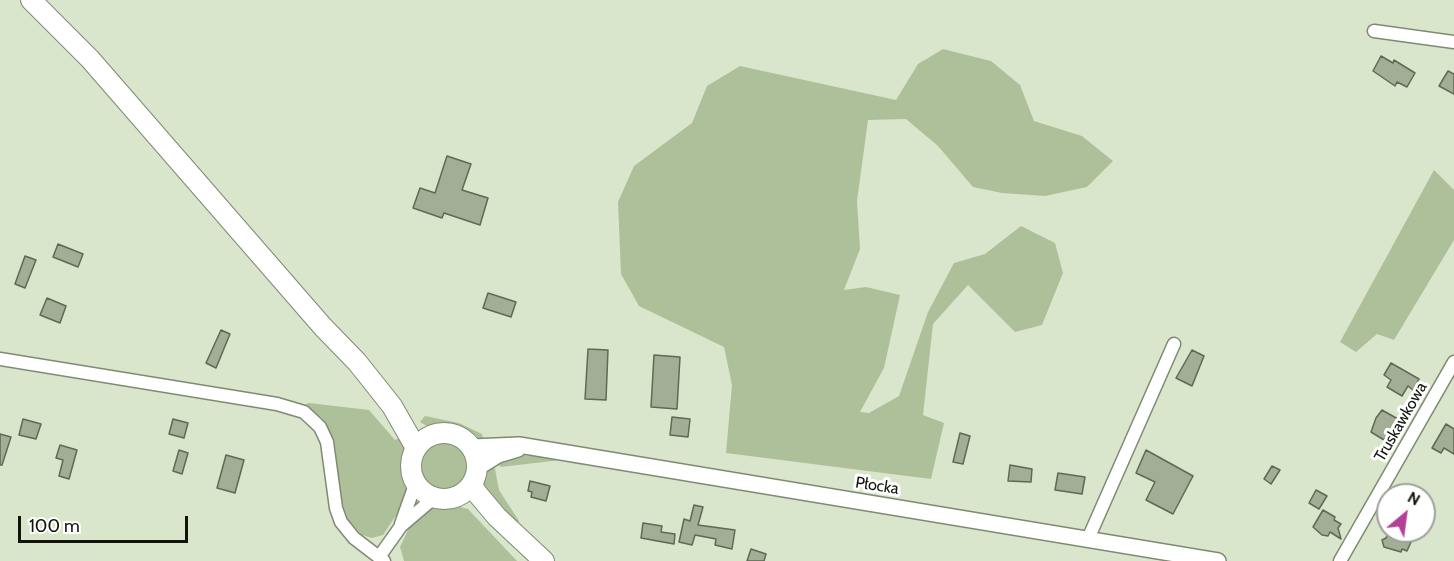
<!DOCTYPE html>
<meta charset="utf-8">
<style>
body{margin:0}
#map{position:relative;width:1454px;height:561px;overflow:hidden;background:#d9e6cc;font-family:Cabin,sans-serif}
canvas{display:block}
.north{position:absolute;left:1376px;top:483px;width:60px;height:60px;box-sizing:border-box;background:#fff;border:2px solid #9fa19d;border-radius:50%;rotate:29deg;font-size:16px;font-weight:700;line-height:24px;text-align:center;color:#10140b}
.north::after{content:'';display:block;margin:auto;width:21px;height:27px;background:#b54098;clip-path:polygon(50% 0,100% 100%,50% 72%,0 100%)}
.scale{position:absolute;left:18px;top:516px;width:170px;height:27px;box-sizing:border-box;border:3px solid #10140b;border-top:0;padding-left:8px;font-size:18px;line-height:21px;white-space:nowrap;color:#10140b;-webkit-text-stroke:4px #fff;paint-order:stroke}
</style>
<div id="map">
<canvas width="1454" height="561"></canvas>
<div class="north">N</div>
<div class="scale">100 m</div>
</div>
<script>
const ctx = document.querySelector('canvas').getContext('2d');
ctx.lineJoin = 'round';
function fill(path, color) { ctx.fillStyle = color; ctx.fill(path, 'evenodd'); }
const poly = rows => new Path2D(rows.map(r => 'M' + r).join(''));
function stroke(path, color, width, dash) { ctx.strokeStyle = color; ctx.lineWidth = width; ctx.lineCap = dash ? 'butt' : 'round'; ctx.setLineDash(dash || []); ctx.stroke(path); }
function write(font, color, halo, rows, align = 'center') {
  ctx.font = font + ' Cabin,sans-serif'; ctx.lineWidth = 6; ctx.setLineDash([]); ctx.textBaseline = 'middle'; ctx.strokeStyle = halo; ctx.fillStyle = color; for (const [text, x, y, turn = 0] of rows) {
    ctx.save(); ctx.translate(x, y); ctx.rotate((+turn || 0) * Math.PI / 180); ctx.textAlign = isNaN(turn) ? turn : align; if (halo) ctx.strokeText(text, 0, 0); ctx.fillText(text, 0, 0); ctx.restore();
  }
}
fill(poly([
 [943,49,991,61,1020,85,1034,121,1082,136,1113,161,1087,187,1045,196,1002,193,973,187,938,146,906,119,868,120,857,201,860,249,844,290,866,287,900,295,884,368,860,412,869,413,899,396,928,312,954,263,985,254,1021,226,1055,243,1063,273,1042,325,1015,332,968,285,933,324,923,415,944,423,931,479,726,453,732,385,724,347,639,306,621,274,618,202,634,166,692,123,707,86,740,66,896,100,918,64],
 [1434,170,1454,190,1454,240,1394,340,1377,334,1356,352,1340,342],
 [309,403,369,410,395,440,403,436,407,451,405,468,409,488,401,508,383,535,372,538,362,535,348,520,342,503,334,439,322,418,304,405],
 [425,416,459,423,482,434,484,442,454,429,427,426,420,422],
 '420 465a24 24 0 1 1 48 0a24 24 0 1 1-48 0Z',
 [520,455,564,459,581,465,561,460,501,467,496,461],
 [491,464,495,469,499,490,519,521,518,527,480,484,483,471],
 [449,504,468,509,517,561,404,561,400,547,409,528,431,507]
]), '#adc09a');
const building = poly([
 [1381,56,1393,63,1394,60,1415,73,1407,87,1397,82,1395,86,1373,71,1381,56],
 [1448,71,1454,74,1454,94,1439,86,1448,71],
 [447,156,471,164,462,190,488,198,480,225,444,213,442,218,413,208,420,188,435,193,447,156],
 [58,244,83,254,78,267,53,257,58,244],
 [25,256,36,260,25,288,15,284,25,256],
 [488,293,516,302,511,317,483,308,488,293],
 [47,298,66,306,60,323,40,315,47,298],
 [221,330,230,334,216,368,206,363,221,330],
 [588,349,608,350,606,400,585,399,588,349],
 [1192,350,1204,356,1192,386,1176,378,1192,350],
 [654,355,680,357,677,409,651,407,654,355],
 [1391,363,1419,379,1413,390,1408,386,1402,396,1387,387,1391,380,1384,375,1391,363],
 [1382,410,1398,419,1384,440,1371,432,1376,418,1382,410],
 [672,417,690,419,688,437,670,435,672,417],
 [23,419,41,424,36,439,19,435,23,419],
 [173,419,188,423,184,438,169,434,173,419],
 [1446,424,1454,429,1454,454,1444,448,1441,453,1432,448,1446,424],
 [960,433,970,436,963,464,953,462,960,433],
 [0,434,11,437,2,465,0,465,0,434],
 [60,445,77,450,69,479,59,476,63,460,56,458,60,445],
 [179,450,188,453,182,474,173,471,179,450],
 [1146,450,1193,476,1173,514,1146,500,1155,482,1136,473,1146,450],
 [226,455,244,460,235,493,217,488,226,455],
 [1010,465,1032,469,1031,482,1008,481,1010,465],
 [1272,466,1280,470,1271,484,1264,479,1272,466],
 [1058,473,1085,477,1082,494,1055,490,1058,473],
 [530,481,550,486,546,501,531,497,532,492,528,491,530,481],
 [1316,490,1327,496,1319,509,1309,503,1316,490],
 [694,505,703,507,698,525,735,530,732,549,715,545,716,539,695,535,692,545,679,542,684,519,690,521,694,505],
 [1323,510,1335,517,1334,520,1341,524,1338,528,1341,539,1330,532,1328,536,1322,535,1313,527,1323,510],
 [643,523,662,526,661,532,675,534,674,544,641,538,643,523],
 [1389,531,1395,533,1400,531,1401,538,1411,542,1407,551,1402,549,1401,552,1384,547,1382,540,1386,538,1389,531],
 [751,549,766,554,764,561,747,561,751,549]
]);
fill(building, '#a2ae96');
stroke(building, '#5e6a53', 1.5);
const minor = poly([
 [1374,31,1454,42],
 [0,359,277,404,304,412,320,427,327,442,336,508,341,522,354,538,384,561],
 [401,524,416,482],
 [1088,539,1174,344],
 [379,557,401,526,435,497],
 [1340,561,1454,362]
]);
const tertiary = poly([
 [472,447,519,445,1218,561],
 [477,468,498,455,518,449]
]);
const primary = poly([
 [31,0,90,59,323,327,357,362,392,406,416,448],
 '411 466a33 33 0 1 1 66 0a33 33 0 1 1-66 0Z',
 [472,483,476,492,497,517,544,561]
]);
stroke(minor, '#7e8a72', 15);
stroke(tertiary, '#7e8a72', 18);
stroke(primary, '#7e8a72', 22);
stroke(minor, '#fff', 12);
stroke(tertiary, '#fff', 15);
stroke(primary, '#fff', 20);
write('16px', '#10140b', '#fff', [
 ["Truskawkowa",1401,422,-60],
 ["Płocka",877,486,9]
]);
</script>
